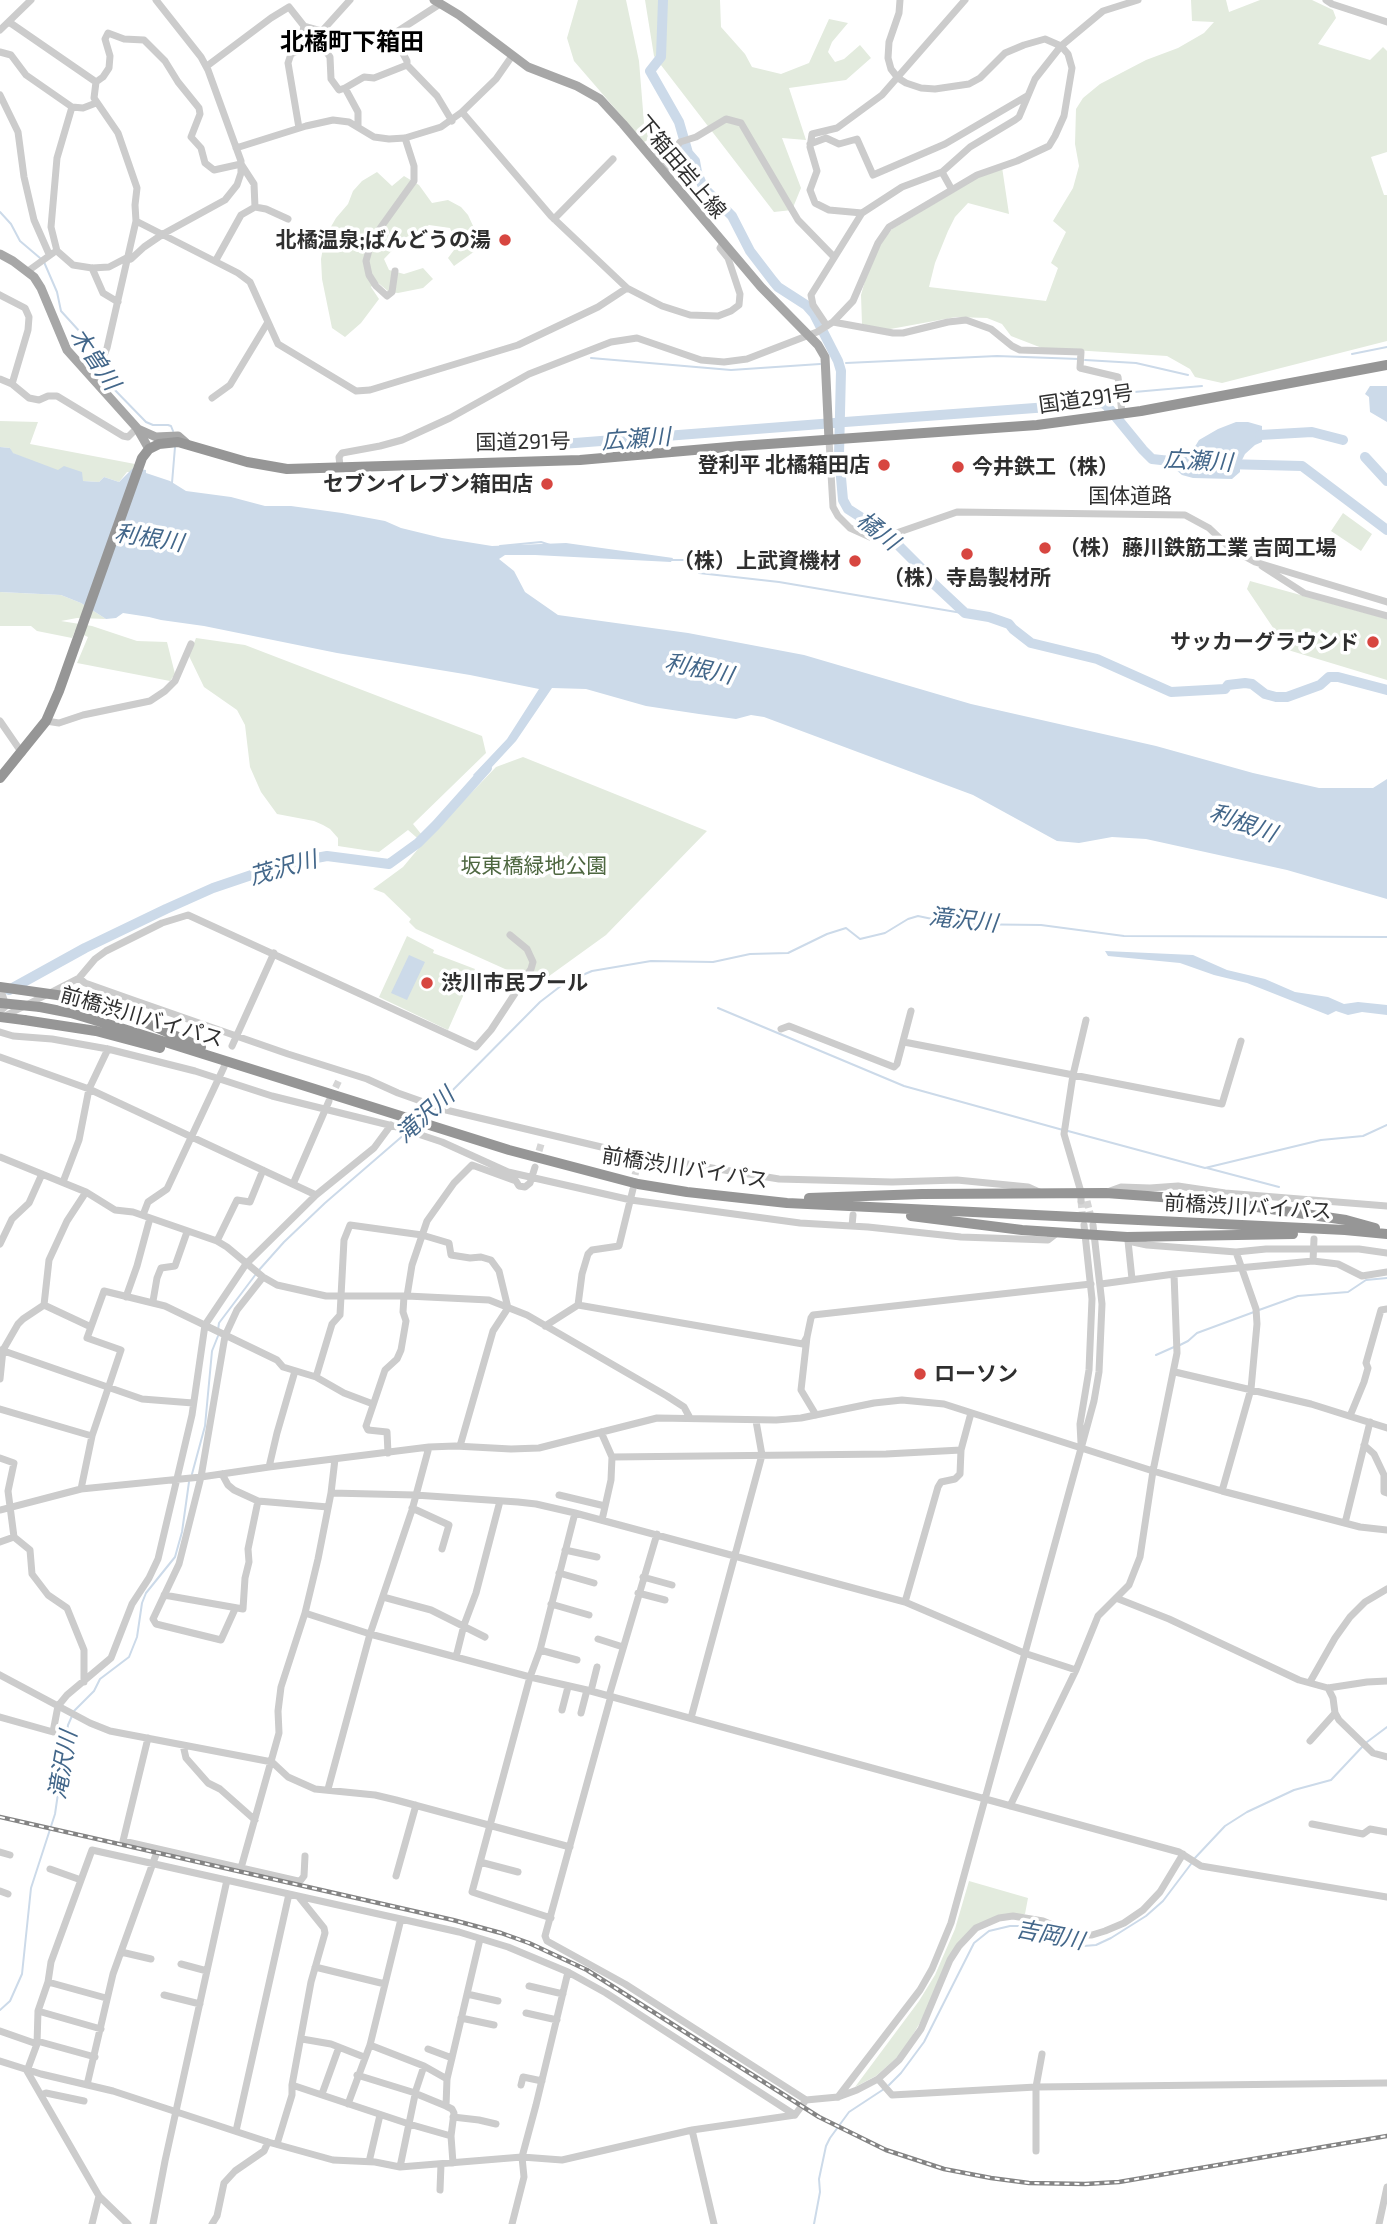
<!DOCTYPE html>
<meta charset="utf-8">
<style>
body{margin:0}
canvas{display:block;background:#fff}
</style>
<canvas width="1387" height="2224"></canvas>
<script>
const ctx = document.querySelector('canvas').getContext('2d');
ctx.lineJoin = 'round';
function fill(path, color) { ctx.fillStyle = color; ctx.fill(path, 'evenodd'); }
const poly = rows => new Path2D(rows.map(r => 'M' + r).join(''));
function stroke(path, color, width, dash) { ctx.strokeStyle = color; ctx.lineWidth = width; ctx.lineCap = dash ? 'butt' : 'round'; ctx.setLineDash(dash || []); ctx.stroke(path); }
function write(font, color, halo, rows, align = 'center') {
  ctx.font = font + ' "Exo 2","Noto Sans JP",sans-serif'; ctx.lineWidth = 7; ctx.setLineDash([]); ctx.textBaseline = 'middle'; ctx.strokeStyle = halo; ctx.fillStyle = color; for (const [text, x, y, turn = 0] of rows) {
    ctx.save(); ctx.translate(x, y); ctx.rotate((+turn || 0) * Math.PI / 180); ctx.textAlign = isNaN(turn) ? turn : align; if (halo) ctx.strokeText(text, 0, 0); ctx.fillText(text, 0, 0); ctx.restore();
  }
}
fill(poly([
 [578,0,626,0,639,61,644,123,652,138,644,142,574,61,567,38],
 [645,0,720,0,721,27,745,54,752,67,781,74,809,63,829,19,848,23,832,42,828,52,835,62,844,59,860,45,871,58,846,80,789,88,806,140,782,138,801,188,792,210,774,212,654,56],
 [1191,0,1226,0,1229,12,1260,0,1312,0,1333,10,1336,18,1318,44,1370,60,1383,47,1387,51,1387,152,1371,157,1384,195,1387,195,1387,341,1222,383,1195,377,1190,369,1167,356,1042,348,1011,336,1002,324,987,318,956,317,885,330,862,324,861,295,868,270,880,244,892,229,979,177,1002,167,1009,214,968,203,955,217,948,231,935,263,929,287,1046,301,1058,268,1051,263,1066,232,1053,221,1073,188,1079,166,1075,144,1076,109,1083,98,1100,84,1146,60,1178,48,1204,33,1214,22,1192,21],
 [377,172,392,186,404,176,419,185,432,203,448,200,461,207,468,215,480,241,475,251,454,266,448,258,457,246,450,228,429,225,403,239,384,259,389,270,404,274,423,268,433,279,423,288,398,293,389,292,376,281,371,287,379,299,361,323,345,337,332,328,322,279,321,259,325,237,336,218,348,204,353,191,362,181],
 [0,421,38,422,30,444,135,464,131,472,127,472,119,482,104,477,99,482,83,481,12,453,10,448,0,447],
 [1343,513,1372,534,1361,551,1331,531],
 [1250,581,1387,619,1387,680,1288,650,1247,589],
 [0,592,61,595,81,603,106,619,77,618,61,621,92,626,137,641,167,642,175,674,170,681,77,663,88,637,75,631,72,638,37,631,31,626,0,626],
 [196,638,245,645,482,736,486,753,413,824,426,840,496,767,523,757,707,831,606,935,545,979,524,976,505,969,416,929,409,922,411,919,384,893,373,889,403,867,423,843,408,830,379,852,371,851,338,846,338,838,330,829,323,825,314,821,277,814,261,792,250,767,245,725,237,710,204,687,189,656],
 [407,936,434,950,433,953,475,969,448,1030,379,997],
 [969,1881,1028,1898,1025,1914,998,1915,979,1924,960,1940,927,2011,902,2053,876,2076,855,2087,919,2001,935,1975,955,1929]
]), '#e3ebde');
fill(poly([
 [1370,386,1387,386,1387,422,1370,412,1369,397,1365,394],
 [1236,422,1248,422,1262,426,1262,442,1255,445,1245,454,1240,464,1240,472,1232,479,1193,478,1182,475,1175,469,1177,457,1191,453,1199,440,1218,429],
 [0,447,10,448,13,453,58,470,64,466,82,472,83,481,99,482,104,477,119,482,133,468,146,470,146,473,170,481,186,491,231,497,265,506,291,506,342,513,385,521,401,528,442,538,492,546,566,543,673,558,671,562,535,555,505,555,499,559,514,571,525,592,558,615,688,633,804,655,971,704,1156,746,1253,773,1319,788,1373,788,1387,779,1387,899,1287,870,1146,839,1112,837,1079,843,1057,841,973,795,764,717,751,715,736,719,699,714,646,706,586,689,552,688,516,741,479,781,473,775,507,739,539,689,470,675,337,653,204,626,161,620,149,617,123,613,116,618,106,619,81,603,61,595,0,592],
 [1105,951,1193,955,1227,970,1265,979,1295,992,1328,997,1344,1004,1358,1002,1387,1005,1387,1015,1362,1012,1348,1015,1336,1011,1328,1015,1247,983,1214,975,1180,963,1108,956],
 [409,955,425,962,407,1000,391,993]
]), '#ccdae9');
stroke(poly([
 [0,212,11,224,20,241,40,258],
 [44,262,57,292,61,311,81,333,98,359],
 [1352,354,1387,347],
 [591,358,731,370,820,364],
 [1085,360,1136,363,1188,375],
 [846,363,997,356,1079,359],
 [102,367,110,385,146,422,153,425,168,425,171,426,173,431],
 [1123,393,1202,386],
 [1103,403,1105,397,1118,394],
 [172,483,175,447],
 [500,546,541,542,550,545],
 [670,560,687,560,694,564,699,573,779,582,968,614],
 [718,1008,904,1086,1063,1130],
 [439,1104,540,1002,566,982,592,971,651,961,713,962,750,954,788,953,827,934,846,928,860,939,885,933,908,919,918,916,956,924,1041,925,1124,936,1387,937],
 [423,1118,435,1108],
 [1068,1131,1205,1168,1321,1140,1363,1136,1387,1125],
 [1207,1168,1279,1187],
 [259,1270,284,1242,325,1203,406,1133],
 [1259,1310,1298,1296,1348,1292,1366,1280,1387,1278],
 [218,1330,219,1323,256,1274],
 [1180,1345,1188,1341,1197,1333,1254,1312],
 [1156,1355,1174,1347],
 [192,1474,205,1426,212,1351,218,1336],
 [74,1711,94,1691,100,1679,129,1657,137,1637,142,1603,146,1593,175,1557,182,1532,189,1482],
 [1367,1742,1387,1727],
 [1194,1859,1225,1826,1247,1812,1294,1790,1331,1780,1363,1746],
 [0,2010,10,2001,22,1974,31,1888,55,1814,68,1725,72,1716],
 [889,2085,901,2073,924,2042,974,1943,989,1931,1010,1926,1021,1926,1072,1944,1084,1946,1096,1945,1111,1938,1146,1916,1163,1901,1191,1864],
 [814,2224,820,2192,819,2179,826,2146,830,2138,849,2112,884,2089]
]), '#ccdae9', 2);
stroke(poly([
 [663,0,661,57,650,71,679,122,688,153,695,161,697,172,703,187,732,216,750,251,773,281,778,287,806,305,814,314,838,361,841,371,839,455,843,500,848,509,887,534,923,570,934,584,965,613,989,617,1009,624,1013,629,1031,643,1097,659,1171,692,1225,689,1228,685,1245,683,1252,684,1265,694,1276,697,1287,697,1320,685,1329,677,1338,677,1387,690],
 [845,422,1103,403,1107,406,1143,450,1152,459,1188,463],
 [1260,435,1312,432,1343,440],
 [562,444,834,423],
 [1365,457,1387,481],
 [1225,464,1302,466,1387,530],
 [9,990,85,948,166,909,213,888,284,864,327,856,389,864,418,843,436,825,487,768]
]), '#ccdae9', 10);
stroke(poly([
 [331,1097,339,1080],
 [536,1161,542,1141],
 [633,1185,637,1165],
 [1081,1201,1083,1221],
 [1087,1201,1092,1221]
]), '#d5d5d5', 7, [7, 3.5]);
stroke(poly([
 [1326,0,1332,4,1387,22],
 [9,22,96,82],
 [0,30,31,0],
 [299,50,315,48,325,50,330,57,331,79,339,90,345,88],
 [0,52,11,55,26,75,72,107,57,158,51,227,57,251,73,265,92,268,109,267,130,256],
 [407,65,407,61,394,37,395,33,440,4],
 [207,66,271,18,289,7,304,26,322,31,350,0],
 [0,95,18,132,24,177,34,220,49,254],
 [72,107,83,108,96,103],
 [462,112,551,216,627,288,662,306,690,315,718,316,731,311,739,305,740,294,728,258,720,248,723,243],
 [358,126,358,112,345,88,364,77,374,78,407,65,437,96,452,121],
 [299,128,288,63,291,54,299,50,304,26],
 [810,144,826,138,839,144,857,139,873,175,945,144,1027,96],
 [236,148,306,126,333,120,349,122,374,137,389,139,405,138,441,127,462,112,496,79,512,56],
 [942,172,952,190],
 [666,175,668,168,654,146,656,145,668,153,673,152,680,142,696,137,726,119,741,123,798,220,834,257],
 [862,213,829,210,815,203,810,190,817,171,810,147,812,134,837,128,882,95,965,0],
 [554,219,613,159],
 [136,221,238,273,250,282,278,344,356,391,370,390,518,345,598,307,627,288],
 [131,259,144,247,163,234,225,200,237,185,241,173,241,161,208,70,201,57,156,0],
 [216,260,241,215,255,207,266,209,288,219],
 [92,268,103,293,118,302],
 [28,271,53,253],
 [395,271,392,292,387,296,376,286,369,275,366,261,371,243,376,234,414,181,414,166,405,138],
 [0,295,25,308,29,317,28,330,12,384],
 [833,322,893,333,903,333,948,322,966,320,991,329,1012,346,1020,350,1081,352,1080,368,1118,377,1122,413],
 [827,326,813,305,811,295,862,213,902,187,942,172,970,147,1015,120,1019,117,1035,79,1061,46,1103,11,1138,0],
 [0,379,12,384,29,398,39,400,48,396,57,396,123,436,128,437,137,428],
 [94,380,107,348,136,221,135,205,137,188,118,133,94,98,96,82,103,77,109,68,110,56,105,39,108,33,124,39,144,40,165,61,178,82,199,108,200,114,191,137,201,148,205,163,214,170,241,164,254,184,255,207],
 [212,398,230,385,268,322],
 [829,440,833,507,838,516,850,528,870,537,882,538,957,512,1185,515,1209,528,1231,549,1255,562,1387,602],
 [340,466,339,457,342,453,380,446,402,440,450,418,529,374,611,342,637,338,701,360,724,362,747,359,817,332,833,322,853,301,878,243,889,227,977,175,1017,161,1049,146,1055,136,1064,116,1072,68,1068,54,1061,46,1045,39,1024,45,1005,53,980,78,969,84,935,89,921,88,906,83,898,78,891,69,888,58,889,42,899,13,900,0],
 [1262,566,1304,593,1387,616],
 [0,721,22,753],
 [46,721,59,723,83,715,150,701,165,691,175,681,191,644],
 [79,978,85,983,133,1000,288,1054,367,1079,398,1093,446,1110,639,1156,779,1179,892,1182,957,1180,1028,1187,1039,1192],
 [0,987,6,1006,0,1011],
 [3,1017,79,978,95,959,106,951,162,923,188,915,476,1047,491,1030,531,969,533,962,527,949,510,935],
 [781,1029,789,1026,894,1067,897,1064,911,1011],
 [0,1032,13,1036,52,1039,108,1049,195,1071,272,1096,397,1127,442,1142,508,1172,631,1200,800,1223,868,1227,961,1237,1048,1240,1057,1233],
 [904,1042,1222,1104,1241,1041],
 [232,1046,274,953],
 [0,1057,89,1089,316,1195],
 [0,1157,86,1192,115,1210,133,1212,217,1241,227,1247,263,1277,277,1285,326,1296,407,1296,489,1300,527,1315,667,1396,684,1407,690,1418],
 [63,1182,79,1140,89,1089,108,1049],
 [293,1184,329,1101],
 [1110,1191,1121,1187,1150,1188,1178,1186,1225,1193,1387,1206],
 [1081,1201,1081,1192,1064,1134,1073,1075,1086,1020],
 [143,1215,148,1202,167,1189,224,1067],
 [852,1226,853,1215],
 [1128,1239,1128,1241,1147,1245,1236,1252,1266,1249,1359,1249,1387,1253],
 [217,1241,237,1200,250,1202,263,1170],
 [1128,1241,1132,1279],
 [0,1244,12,1219,29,1203,42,1174],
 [1313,1261,1314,1239],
 [1101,1284,1174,1274,1313,1261,1338,1264,1362,1276,1387,1272],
 [407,1296,412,1265,427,1221,454,1183,472,1165,516,1181,519,1186,525,1187,530,1183,535,1167],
 [126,1297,137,1266,150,1218],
 [153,1301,157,1278,161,1268,175,1266,187,1232],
 [44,1305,49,1260,67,1221,86,1192],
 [578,1305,582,1274,588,1254,592,1250,619,1246,633,1189],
 [545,1326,578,1305,803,1344,807,1337],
 [1,1350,142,1399,193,1403],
 [1175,1372,1311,1404,1387,1428],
 [316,1377,332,1324,340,1315,344,1240,350,1225,422,1235,449,1243,451,1255,470,1258,481,1257,491,1260,499,1271,508,1308,493,1331,460,1446],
 [0,1379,3,1350,18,1324,23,1319,44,1305,91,1327,104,1291,165,1306,277,1360,283,1367,316,1377,344,1393,373,1404],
 [0,1409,92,1436],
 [816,1415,801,1390,807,1337,811,1318,813,1315,1091,1284],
 [1350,1416,1364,1382,1368,1368,1366,1363,1381,1310,1387,1309],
 [601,1432,612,1457,611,1480,602,1520],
 [1081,1443,1080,1424,1089,1370,1092,1299,1084,1225],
 [1364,1445,1374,1454,1384,1475,1384,1492,1387,1493],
 [388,1453,387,1432,368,1430,366,1426,385,1370,397,1359,401,1350,406,1321,403,1312,404,1296],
 [612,1457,886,1454,961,1450],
 [0,1458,14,1463,8,1491,14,1537,30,1550,32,1574,48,1595,67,1608,84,1650,84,1682],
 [269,1467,277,1433,295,1371],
 [222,1474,228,1485,234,1490,258,1501,328,1507],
 [81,1489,92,1436,121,1350,87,1338,91,1327],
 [1222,1491,1251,1389,1257,1324,1256,1309,1236,1252],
 [331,1493,415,1495,518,1502,536,1504,575,1513,905,1602,1024,1653,1076,1670],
 [559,1495,605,1506],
 [412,1508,449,1525,442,1549],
 [0,1510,81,1489,201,1477,269,1467,429,1447,455,1446,511,1449,539,1448,657,1418,776,1420,801,1418,874,1403,902,1400,944,1404,1153,1471,1222,1491,1360,1527,1387,1530],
 [1345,1523,1370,1422],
 [0,1542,14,1537],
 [565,1550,597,1557],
 [559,1573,594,1583],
 [643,1577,672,1585],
 [638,1593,665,1600],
 [164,1595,243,1609,245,1578,249,1562,248,1549,258,1501],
 [383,1597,431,1610,485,1637],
 [1116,1598,1169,1619,1299,1680,1328,1688,1367,1682,1387,1681],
 [905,1602,938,1487,941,1482,955,1479,960,1474,961,1450,971,1413],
 [551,1604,589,1615],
 [235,1609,221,1640,156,1624,153,1619,179,1564,201,1477,225,1336,237,1310,263,1277],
 [305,1613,370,1634,530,1677,587,1690,1179,1852,1201,1866,1387,1897],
 [598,1639,623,1647],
 [540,1650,577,1660],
 [456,1657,464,1625,476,1593,500,1501],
 [0,1675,90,1723,110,1731,272,1762,288,1777,315,1789,375,1795,396,1800,570,1847],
 [1310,1682,1335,1638,1350,1617,1365,1602,1387,1589],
 [1328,1688,1333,1698,1335,1713,1339,1720,1373,1753,1387,1757],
 [591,1691,597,1667],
 [609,1696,657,1534],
 [611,1696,545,1936,547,1941,625,1984,806,2100,838,2097,857,2090,878,2079,899,2060,921,2029,950,1960,959,1946,976,1928,999,1918,1013,1916,1043,1921,1076,1935,1092,1935,1105,1931,1124,1923,1143,1910,1160,1892,1183,1854],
 [562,1710,568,1687],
 [581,1713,587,1690],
 [0,1717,53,1732,58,1706,67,1695,111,1658,132,1604,149,1578,158,1559,192,1415,205,1325,246,1264,316,1195,374,1148,391,1125],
 [691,1718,762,1455,756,1421],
 [148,1738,123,1841,298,1881,301,1880,304,1876,305,1856],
 [1310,1741,1335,1713],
 [183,1745,186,1758,208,1783,220,1789,255,1820],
 [328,1789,370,1634,412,1510,429,1447],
 [1010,1806,1076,1670,1098,1616,1129,1585,1140,1557,1153,1471,1177,1353,1174,1274],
 [1312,1824,1363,1834,1370,1829,1387,1832],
 [0,1852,10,1855],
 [480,1862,518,1872],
 [241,1868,279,1733,278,1711,281,1687,305,1613,318,1559,331,1493,335,1459],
 [50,1869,81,1880],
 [396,1876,416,1805],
 [0,1891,8,1894],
 [551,1918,472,1892,530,1677,540,1650,575,1513],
 [121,1952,151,1959],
 [181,1964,207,1971],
 [315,1967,385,1984],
 [48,1982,106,1998],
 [529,1986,563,1994],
 [467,1994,498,2001],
 [164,1995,200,2004],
 [38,2011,101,2029],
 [526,2013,557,2020],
 [461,2018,494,2025],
 [0,2031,37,2044],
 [302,2039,331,2044,364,2057],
 [37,2041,95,2057],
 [370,2045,424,2066,447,2079],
 [428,2049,452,2058],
 [0,2061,41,2074,113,2091,268,2142,333,2160,375,2162,400,2167,522,2157,562,2160,692,2130,795,2115,806,2100],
 [357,2075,412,2092,446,2106],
 [878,2079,892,2095,1036,2087,1386,2083],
 [87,2085,113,1974,158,1849],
 [292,2085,409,2124,451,2136],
 [521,2085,523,2077,542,2081],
 [322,2094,339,2047],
 [41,2095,46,2093,84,2101],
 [838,2097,920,1990,932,1969,951,1923,1094,1401,1099,1372,1102,1304,1093,1225],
 [348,2104,370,2045,401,1919],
 [453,2117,479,2120,496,2124],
 [692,2130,714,2224],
 [236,2131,289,1894],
 [277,2144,292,2095,292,2085,311,1982,325,1933,324,1928,299,1897],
 [1036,2151,1036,2087,1042,2054],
 [369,2162,380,2115],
 [453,2163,451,2136,454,2113,452,2109,446,2106,447,2079,480,1939],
 [400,2167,416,2090,424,2066],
 [440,2190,441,2164],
 [92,2224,99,2196],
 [128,2224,99,2196,27,2071,37,2044,38,2011,48,1982,51,1962,92,1850,459,1932,508,1947,568,1972,606,1993,795,2115],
 [153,2224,165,2161,227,1880],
 [212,2224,217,2216,224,2183,235,2171,264,2151,268,2142],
 [512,2224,524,2177,522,2157,536,2105,568,1972],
 [1379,2224,1387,2187]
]), '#ccc', 7);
stroke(poly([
 [434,0,459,15,528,67,577,86,600,99,623,124,761,287,818,345,825,357,829,440],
 [0,254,13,261,34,277,41,288,67,350,137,428,149,449],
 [138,429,156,437,178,436,186,443]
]), '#a7a7a7', 9);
stroke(poly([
 [0,778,46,721,59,691,142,458,149,449,159,444,178,442,247,462,287,469,580,460,740,446,1037,425,1141,411,1387,365],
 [64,996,90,1002,128,1015,201,1047],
 [40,1007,71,1013,111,1025,509,1150,638,1184,687,1192,787,1203,1345,1230,1387,1234],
 [24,1020,96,1031,160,1048],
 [809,1198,922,1194,1106,1193,1216,1201,1346,1220,1375,1228],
 [911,1216,1022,1230,1127,1237,1293,1234]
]), '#969696', 10);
const rail = poly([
 [0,1817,453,1920,501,1933,529,1943,587,1970,819,2117,886,2150,944,2169,991,2178,1029,2183,1085,2184,1119,2182,1387,2136]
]);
stroke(rail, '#848484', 4.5);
stroke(rail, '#fff', 2, [5]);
stroke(poly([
 [0,987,64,996],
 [0,1003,40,1007],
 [0,1017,24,1020]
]), '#969696', 10);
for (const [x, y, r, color] of [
 [505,240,7,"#d74640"],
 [884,465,7,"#d74640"],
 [958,467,7,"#d74640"],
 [547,484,7,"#d74640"],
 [1045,548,7,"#d74640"],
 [967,554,7,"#d74640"],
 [855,561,7,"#d74640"],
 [1373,642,7,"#d74640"],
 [427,983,7,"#d74640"],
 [920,1374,7,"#d74640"]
]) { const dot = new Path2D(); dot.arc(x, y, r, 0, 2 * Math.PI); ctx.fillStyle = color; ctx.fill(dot); stroke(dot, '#fff', 2.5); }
write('21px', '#2f2f2f', '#fff', [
 ["下箱田岩上線",681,167,50],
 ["国道291号",1086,399,-8],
 ["国道291号",523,442,-1],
 ["国体道路",1130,496],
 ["前橋渋川バイパス",142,1017,16],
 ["前橋渋川バイパス",685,1168,9],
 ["前橋渋川バイパス",1248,1207,3]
]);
write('bold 21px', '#2f2f2f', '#fff', [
 ["北橘温泉;ばんどうの湯",491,240],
 ["登利平 北橘箱田店",870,465],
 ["今井鉄工（株）",972,467,"left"],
 ["セブンイレブン箱田店",533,484],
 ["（株）藤川鉄筋工業 吉岡工場",1059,548,"left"],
 ["（株）上武資機材",841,561],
 ["（株）寺島製材所",967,578,"center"],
 ["サッカーグラウンド",1359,642],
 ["渋川市民プール",441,983,"left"],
 ["ローソン",934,1374,"left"]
], 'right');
write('21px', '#4e6740', '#fff', [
 ["坂東橋緑地公園",534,866]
]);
write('italic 23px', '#43678a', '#fff', [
 ["木曽川",95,359,56],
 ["広瀬川",636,439,-4],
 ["広瀬川",1198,461,3],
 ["橘川",878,531,38],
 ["利根川",149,538,9],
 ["利根川",699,669,12],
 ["利根川",1243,823,20],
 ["茂沢川",283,868,-16],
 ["滝沢川",963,920,6],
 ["滝沢川",425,1115,-42],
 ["滝沢川",63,1765,-80],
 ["吉岡川",1050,1935,11]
]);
write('bold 24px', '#000', '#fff', [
 ["北橘町下箱田",352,42]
]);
</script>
